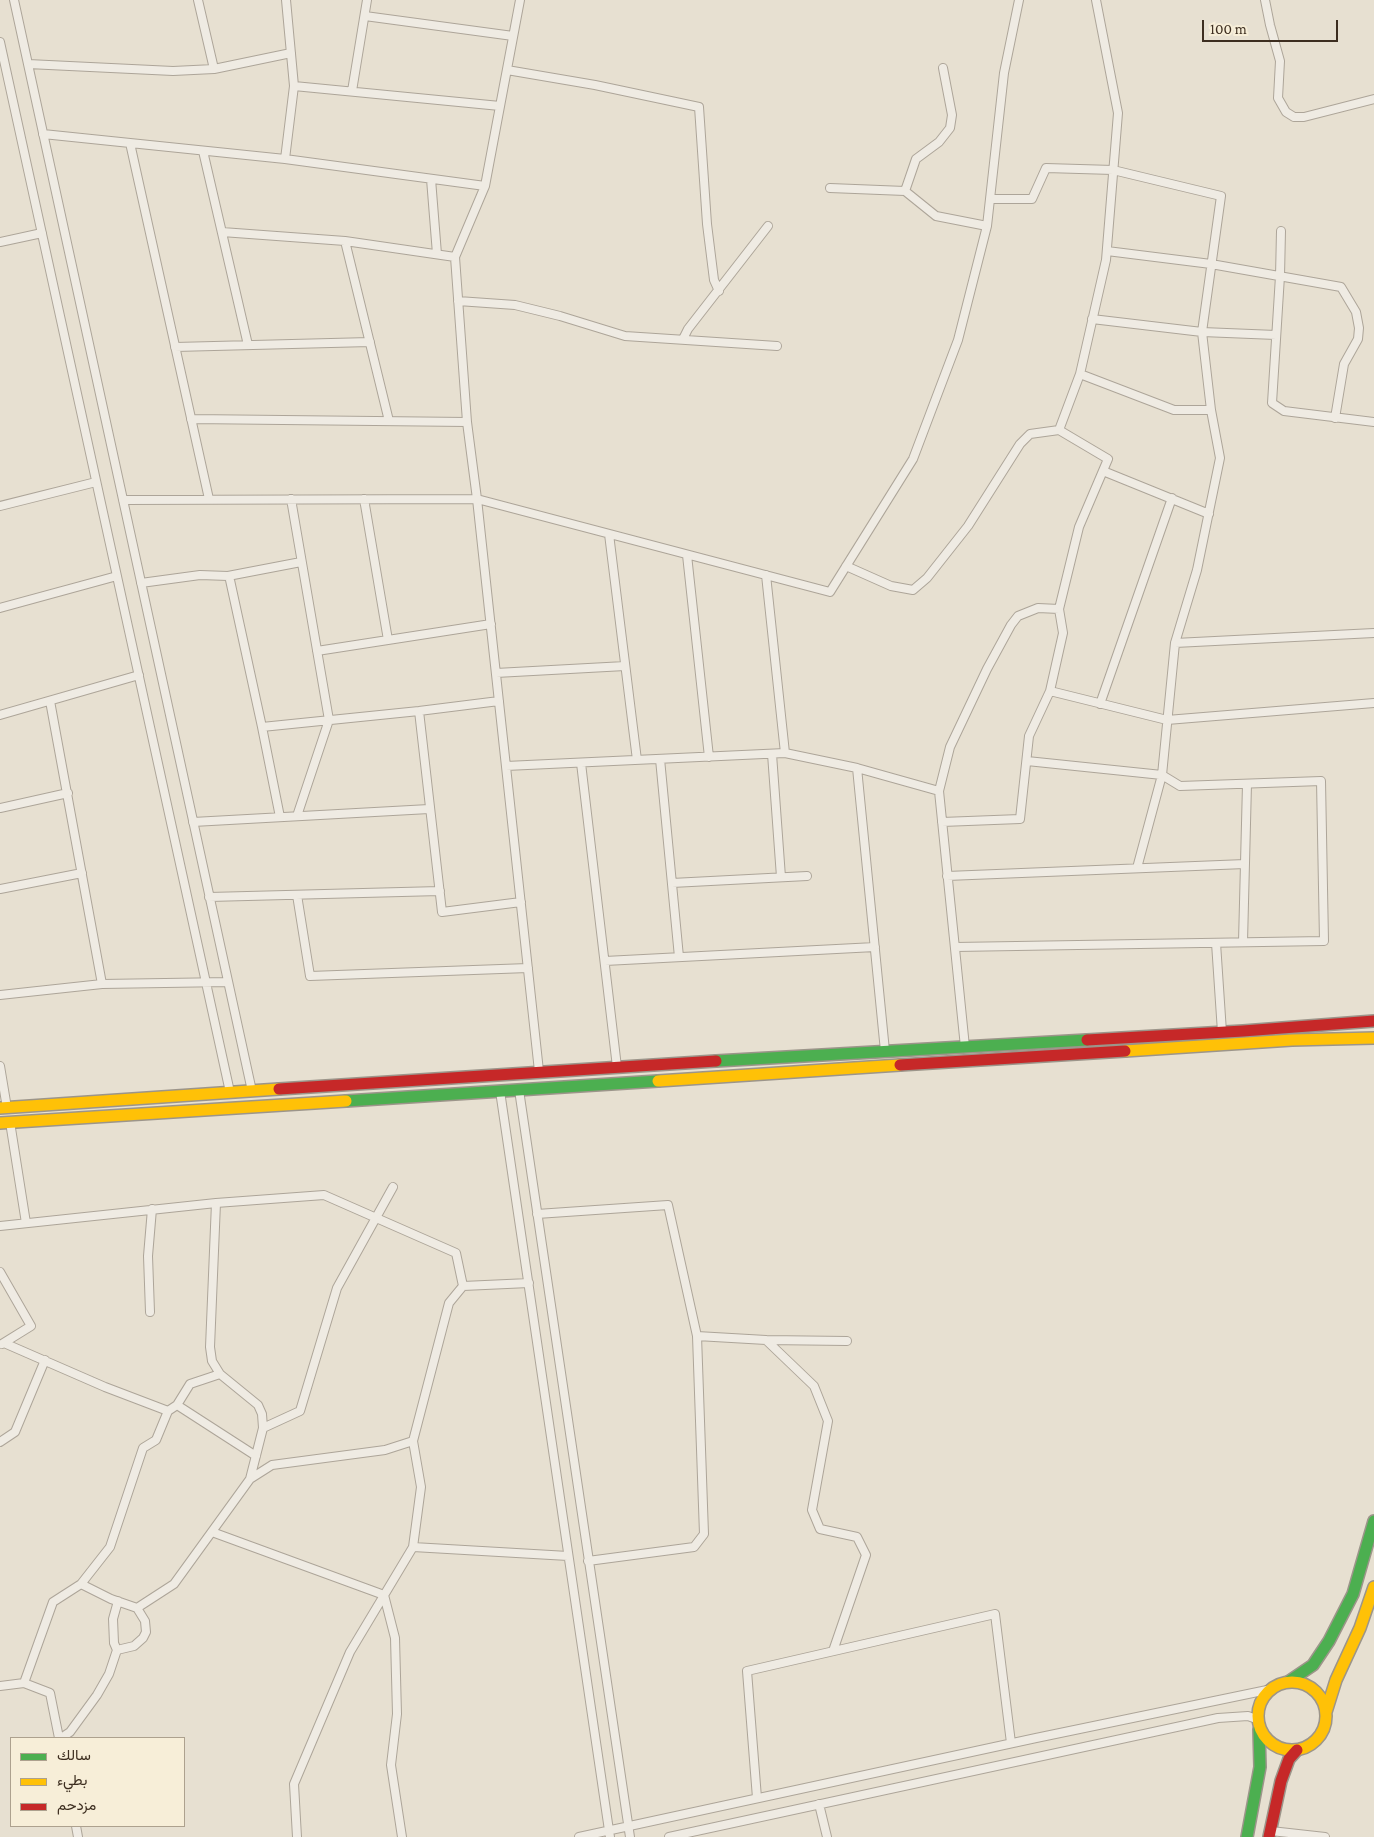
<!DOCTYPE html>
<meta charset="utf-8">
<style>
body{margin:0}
#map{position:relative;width:1374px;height:1837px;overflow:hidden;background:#e7e0d1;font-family:"Crimson Pro",Vazirmatn,serif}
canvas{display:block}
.legend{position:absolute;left:10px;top:1737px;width:175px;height:90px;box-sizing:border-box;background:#f7eed8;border:1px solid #ada18e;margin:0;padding:6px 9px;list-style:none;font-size:15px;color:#3d2e20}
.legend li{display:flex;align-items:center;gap:10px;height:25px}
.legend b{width:25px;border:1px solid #ada18e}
.scale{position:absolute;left:1202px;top:20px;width:136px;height:22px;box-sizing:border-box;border:2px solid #3d2e20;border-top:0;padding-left:6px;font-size:15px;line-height:18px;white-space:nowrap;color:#3d2e20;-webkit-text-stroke:4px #f7eed8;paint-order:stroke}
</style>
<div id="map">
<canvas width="1374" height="1837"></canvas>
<ul class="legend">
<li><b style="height:6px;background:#4caf50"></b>سالك</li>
<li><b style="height:6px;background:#ffc107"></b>بطيء</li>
<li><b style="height:6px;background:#c62828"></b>مزدحم</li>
</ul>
<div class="scale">100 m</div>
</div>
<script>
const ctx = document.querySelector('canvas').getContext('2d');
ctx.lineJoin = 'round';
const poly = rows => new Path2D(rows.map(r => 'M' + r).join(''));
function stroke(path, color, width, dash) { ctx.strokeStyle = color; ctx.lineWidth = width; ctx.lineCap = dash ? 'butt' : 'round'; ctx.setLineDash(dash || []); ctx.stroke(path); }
const street = poly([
 [14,0,252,1091],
 [198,0,214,69],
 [1265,0,1270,25,1280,61,1278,98,1286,112,1294,117,1304,117,1374,99],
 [365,16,513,36],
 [0,42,230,1092],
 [28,64,173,71,214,69,291,53],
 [507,70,595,85,699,107,707,224,714,280,719,291],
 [294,86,500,106],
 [352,91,367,0],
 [43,134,285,159,485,186,455,257,467,422,477,499,539,1071],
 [130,143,209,499],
 [203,151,248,345],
 [285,159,294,86,286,0],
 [431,179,437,254],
 [485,186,520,0],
 [830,188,905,191,936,216,987,226],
 [905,191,916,159,939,142,950,128,952,115,943,68],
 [990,199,1032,199,1046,168,1113,170,1221,196,1202,332,1211,410,1220,458,1197,570,1175,643,1162,775,1027,761],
 [1281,231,1280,276,1272,403,1284,411,1374,422],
 [222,232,345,241,389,421],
 [345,241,455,257],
 [0,242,42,233],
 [1107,251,1211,264,1341,287,1356,312,1359,328,1358,339,1344,364,1335,418],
 [458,301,515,305,560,316,625,336,777,346],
 [1092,319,1202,332,1276,335],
 [683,339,688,329,768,226],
 [175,347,370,342],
 [1080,374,1174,410,1211,410],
 [191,419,467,422],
 [1103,471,1209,514],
 [291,499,329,720,297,816],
 [364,499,388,640],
 [123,500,477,499,830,592,913,459,958,340,987,226,1004,73,1019,0],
 [0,506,96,482],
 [609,534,637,760],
 [687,555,709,757],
 [846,566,891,586,913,590,927,578,968,526,1020,444,1030,434,1059,430],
 [766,575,785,753],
 [230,580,262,727,419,711,499,701],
 [141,583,200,575,228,576,301,562],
 [0,608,117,576],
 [1175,643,1374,633],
 [317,651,491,624],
 [496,673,625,666],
 [1050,691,1167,720,1374,703],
 [50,701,102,984],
 [1100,704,1172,498],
 [419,711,442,912,521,902],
 [0,715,139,675],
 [262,727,280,817],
 [772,754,781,877],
 [660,759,679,957],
 [581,763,617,1067],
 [506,766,785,753,857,768,939,791,965,1047],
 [857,768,885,1051],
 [939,791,950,747,987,669,1011,625,1018,616,1038,608,1059,609],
 [0,808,68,793],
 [193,822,429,809],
 [942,822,1020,819,1029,736,1050,691,1063,633,1059,609,1079,527,1108,459,1059,430,1080,374,1106,260,1118,113,1096,0],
 [947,876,1245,864],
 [672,883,807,876],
 [0,889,82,873],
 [297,895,310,976,528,968],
 [209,897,440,891],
 [1243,942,1247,784],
 [1216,943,1222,1032],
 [955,947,1324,941,1321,781,1180,786,1162,775,1137,868],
 [605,961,875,947],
 [0,995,102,984,228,982],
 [0,1066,7,1108],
 [519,1090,630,1837],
 [500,1091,610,1837],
 [10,1122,26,1223],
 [216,1203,210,1347,212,1361,220,1374,258,1405,262,1414,263,1428,300,1411,337,1288,393,1187],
 [537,1214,668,1205,697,1336,766,1340,814,1386,828,1421,812,1510,820,1529,857,1537,866,1555,833,1651],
 [0,1226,216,1203,324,1195,456,1253,463,1286,529,1283],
 [0,1272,31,1326,2,1344],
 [150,1312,148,1256,152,1209],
 [766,1340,847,1341],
 [4,1343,105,1387,168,1411],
 [220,1374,190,1384,177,1405,256,1456],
 [0,1442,15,1432,45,1360],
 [250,1479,272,1465,385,1450,413,1441,449,1303,463,1286],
 [212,1532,384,1595,395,1638,397,1714,391,1765,402,1837],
 [413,1547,568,1556],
 [588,1561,694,1547,704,1534,697,1336],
 [81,1584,110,1547,143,1448,156,1440,168,1411,177,1405],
 [117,1650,134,1646,143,1638,146,1632,145,1621,137,1608],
 [24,1683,53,1602,81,1584,111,1599,137,1608,174,1584,250,1479,263,1428],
 [0,1686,24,1683,50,1693,59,1738],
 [61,1738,70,1732,97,1695,109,1674,117,1650,114,1643,113,1619,118,1601],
 [757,1798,747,1671,995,1614,1011,1743],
 [819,1804,827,1837],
 [76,1826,78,1837],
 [1271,1831,1325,1837],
 [297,1837,294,1784,350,1652,413,1547,421,1487,413,1441],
 [579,1837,1036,1738,1272,1689],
 [669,1837,1218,1718,1248,1716,1259,1720]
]);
const fast = poly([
 [716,1061,1087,1040],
 [346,1101,658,1081],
 [1288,1682,1313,1665,1329,1641,1353,1594,1374,1521],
 [1247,1837,1260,1767,1259,1729]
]);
const slow = poly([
 [1125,1051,1292,1040,1374,1038],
 [658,1081,900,1065],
 [0,1108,279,1089],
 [0,1123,346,1101],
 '1258 1716a34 34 0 1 1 68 0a34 34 0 1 1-68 0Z',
 [1326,1712,1336,1680,1360,1628,1374,1587]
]);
const jam = poly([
 [1087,1040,1243,1031,1374,1021],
 [900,1065,1125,1051],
 [279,1089,716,1061],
 [1269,1837,1281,1781,1289,1759,1297,1750]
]);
stroke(street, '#ada599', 10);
stroke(fast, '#9c958a', 14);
stroke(slow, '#9c958a', 14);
stroke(jam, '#9c958a', 14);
stroke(street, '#efebe3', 8);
stroke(fast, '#4caf50', 11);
stroke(slow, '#ffc107', 11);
stroke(jam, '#c62828', 11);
</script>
